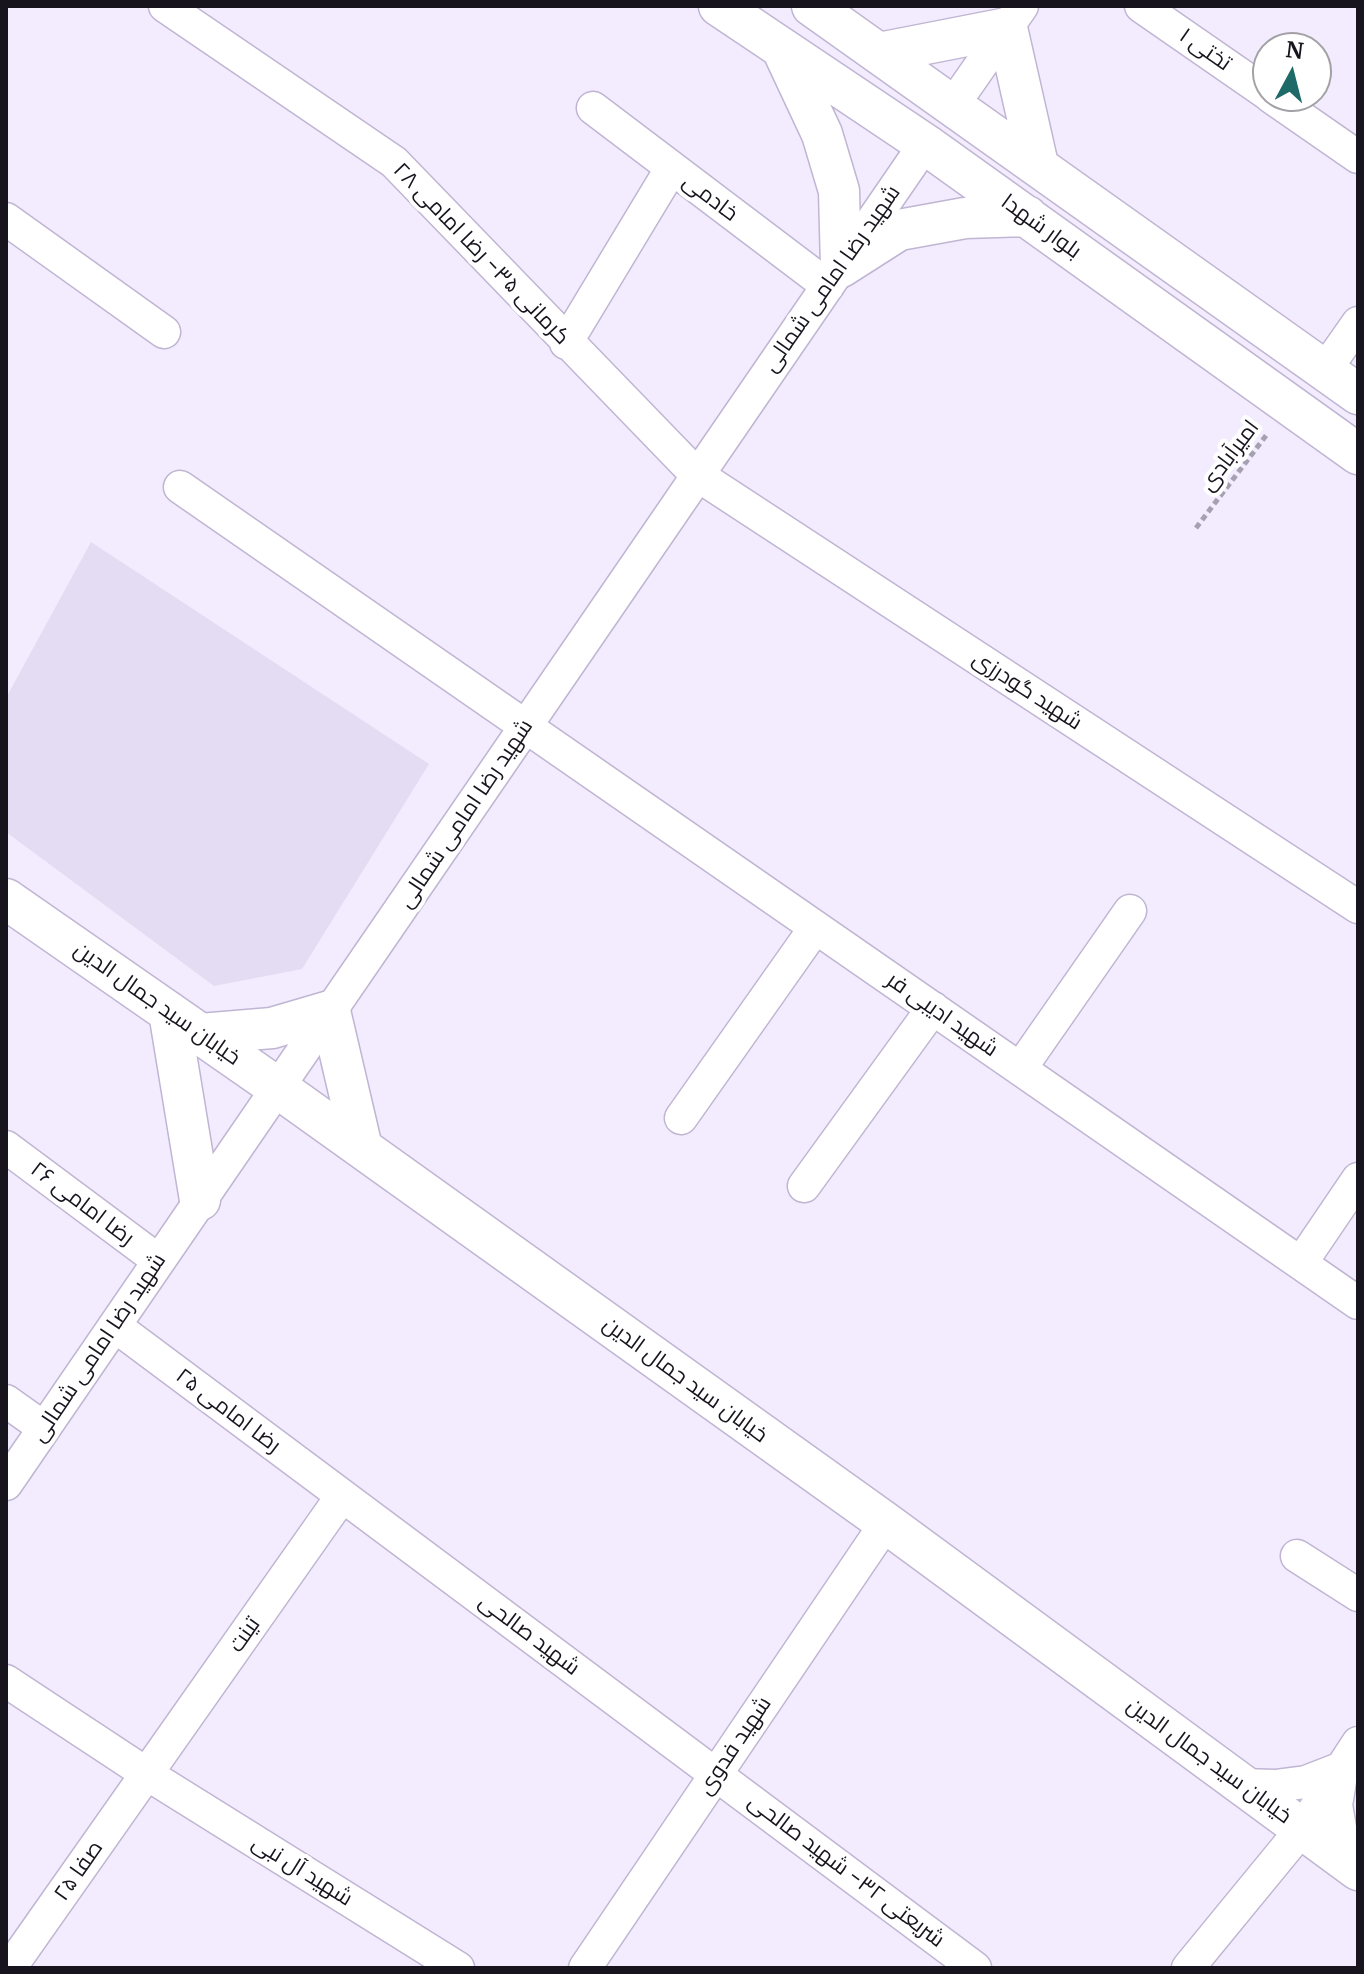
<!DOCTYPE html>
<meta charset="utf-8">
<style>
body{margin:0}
#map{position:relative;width:1364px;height:1974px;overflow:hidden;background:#f3ecff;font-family:Merriweather,serif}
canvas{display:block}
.frame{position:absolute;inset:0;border:8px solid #18141e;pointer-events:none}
.north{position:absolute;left:1252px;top:32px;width:80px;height:80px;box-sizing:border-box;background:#fff;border:2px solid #a3a1a5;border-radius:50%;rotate:7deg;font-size:22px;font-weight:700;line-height:32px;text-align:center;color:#18141e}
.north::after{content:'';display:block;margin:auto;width:28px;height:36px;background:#1e6a69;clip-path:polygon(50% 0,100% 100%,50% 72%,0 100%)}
</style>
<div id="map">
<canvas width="1364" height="1974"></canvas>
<div class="frame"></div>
<div class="north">N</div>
</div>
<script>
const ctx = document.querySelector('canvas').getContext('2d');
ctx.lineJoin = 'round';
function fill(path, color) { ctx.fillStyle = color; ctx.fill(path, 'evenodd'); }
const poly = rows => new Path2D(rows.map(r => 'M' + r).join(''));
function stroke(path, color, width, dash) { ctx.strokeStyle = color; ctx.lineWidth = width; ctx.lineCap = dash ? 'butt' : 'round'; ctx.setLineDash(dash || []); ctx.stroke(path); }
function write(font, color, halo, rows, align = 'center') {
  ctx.font = font + ' Merriweather,Cairo,serif'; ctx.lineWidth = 8; ctx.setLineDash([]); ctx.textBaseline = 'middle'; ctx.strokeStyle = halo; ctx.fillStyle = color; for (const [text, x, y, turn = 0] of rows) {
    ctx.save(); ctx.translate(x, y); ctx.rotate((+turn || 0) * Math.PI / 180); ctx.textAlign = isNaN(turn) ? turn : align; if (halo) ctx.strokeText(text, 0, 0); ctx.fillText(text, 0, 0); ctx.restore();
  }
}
fill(poly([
 [91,542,429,764,302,969,214,986,6,832,6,698]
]), '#e4dcf2');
const minor = poly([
 [165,6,394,162,696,474,1358,907],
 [1141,6,1268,94],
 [1270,96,1358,157],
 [953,105,1022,6],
 [593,108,828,286],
 [6,219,164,332],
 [566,343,671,169],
 [1325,370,1358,323],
 [180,487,1358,1303],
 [1020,1069,1130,911],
 [681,1118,815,928],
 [6,1147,159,1261],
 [804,1186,933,1008],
 [1301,1263,1358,1179],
 [115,1326,975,1968],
 [6,1401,44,1428],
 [6,1484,925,144],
 [1297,1556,1358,1595],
 [6,1681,147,1774,458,1968],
 [1341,1775,1336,1805,1342,1839,1357,1868],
 [1241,1785,1275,1786,1306,1782,1342,1768],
 [10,1968,342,1496],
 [585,1968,886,1523],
 [1188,1968,1302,1829,1358,1743]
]);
const major = poly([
 [719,6,925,144,1358,454],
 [812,6,1358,394],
 [784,53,822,134,839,191,841,267],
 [879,53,1007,28,1038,165],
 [841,267,899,230,965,218,1027,216],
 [6,899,278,1088,886,1523,1358,1870],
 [169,1012,200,1200],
 [200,1034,272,1028,330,1011,362,1148]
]);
stroke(minor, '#c0b5d2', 35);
stroke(major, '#c0b5d2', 43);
stroke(poly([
 [1196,528,1268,433]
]), '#a6a0b0', 5, [6, 4]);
stroke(minor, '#fff', 32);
stroke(major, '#fff', 40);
write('22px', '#18141e', '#fff', [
 ["تختی ١",1205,50,35],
 ["خادمی",710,198,37],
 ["بلوار شهدا",1041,227,36],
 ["کرمانی ۳۵- رضا امامی ۲۸",481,254,46],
 ["شهید رضا امامی شمالی",832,279,-55],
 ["امیرآبادی",1230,456,-53],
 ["شهید گودرزی",1027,691,33],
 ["شهید رضا امامی شمالی",466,814,-56],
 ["خیابان سید جمال الدین",157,1004,35],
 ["شهید ادیبی فر",942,1015,35],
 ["رضا امامی ۲۶",82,1204,37],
 ["شهید رضا امامی شمالی",99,1348,-56],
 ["خیابان سید جمال الدین",685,1380,36],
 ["رضا امامی ۲۵",228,1411,37],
 ["تینت",245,1635,-55],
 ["شهید صالحی",529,1635,37],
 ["شهید فدوی",735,1746,-56],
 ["خیابان سید جمال الدین",1209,1761,36],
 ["صفا ۲۵",79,1871,-55],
 ["شهید آل نبی",302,1871,32],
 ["شریعتی ۳۲- شهید صالحی",846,1871,37]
]);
</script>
